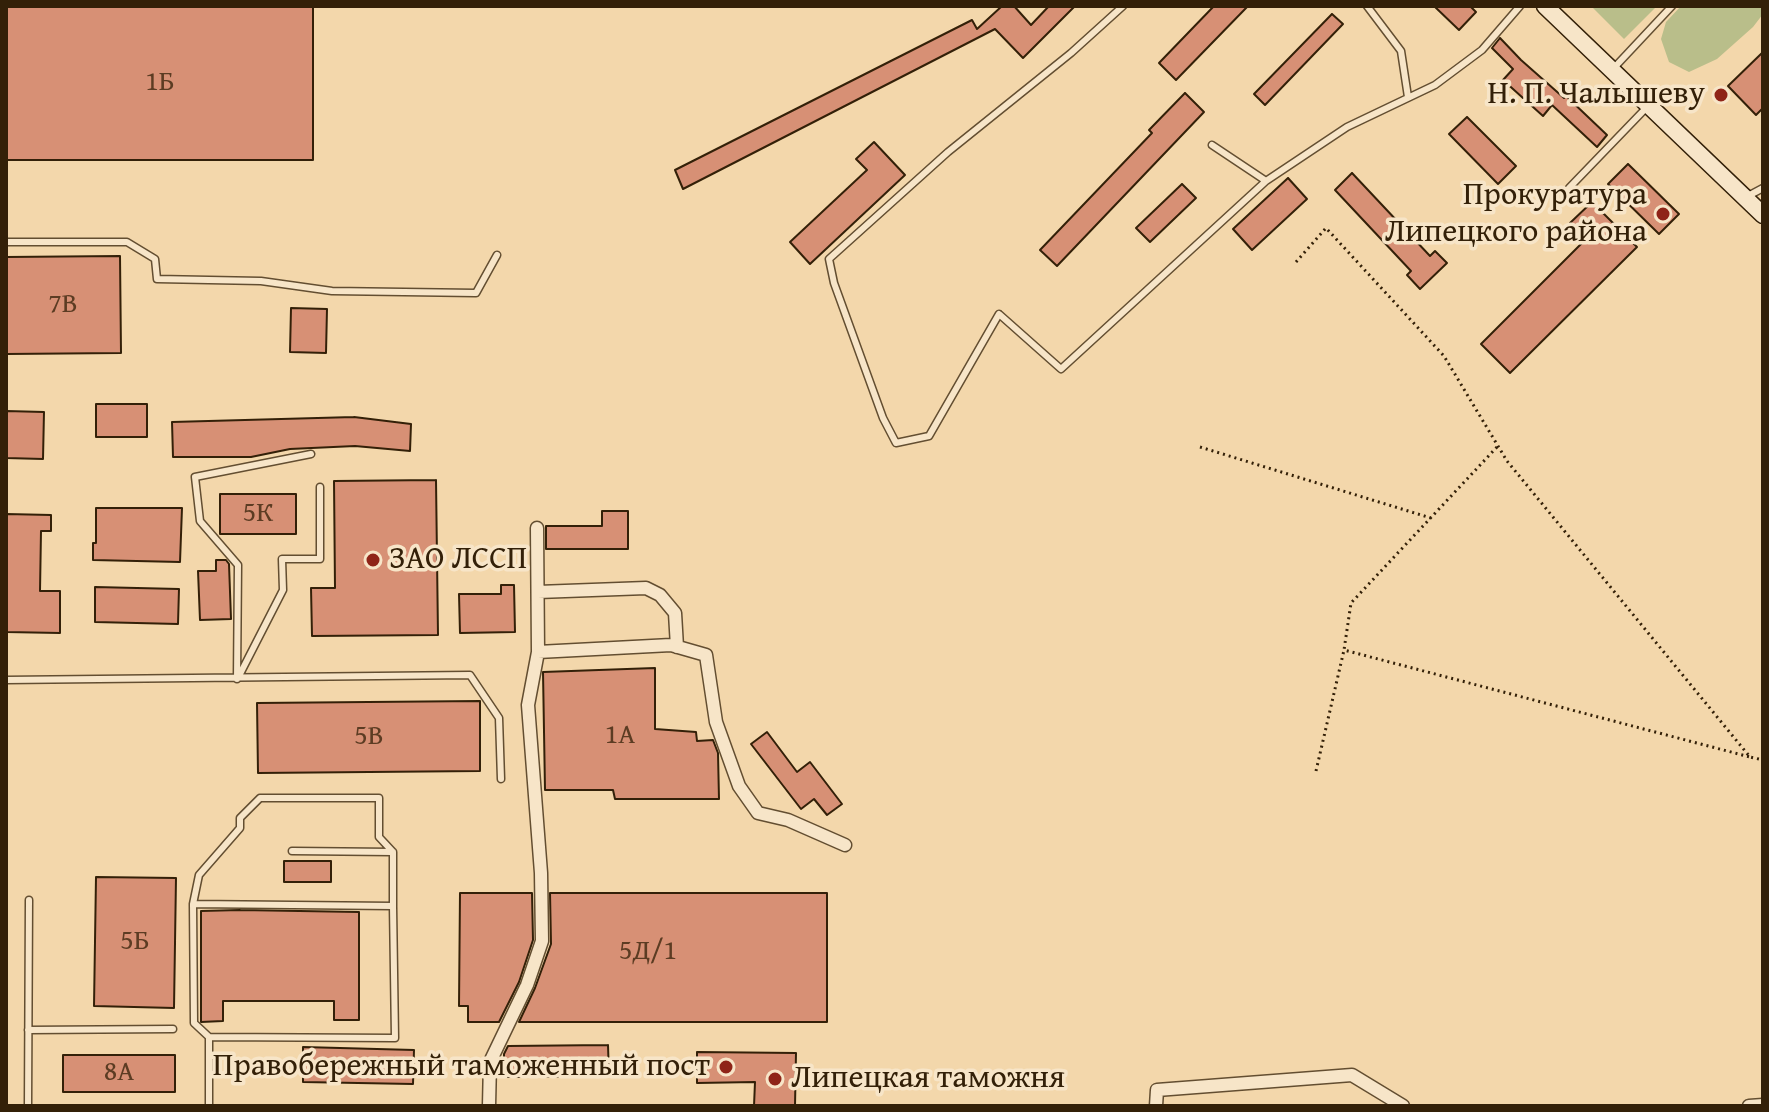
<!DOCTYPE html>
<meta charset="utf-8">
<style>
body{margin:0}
#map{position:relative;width:1769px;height:1112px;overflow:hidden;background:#f3d7ab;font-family:"Gentium Book Plus",serif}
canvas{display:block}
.frame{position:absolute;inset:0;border:8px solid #332008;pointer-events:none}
</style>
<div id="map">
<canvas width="1769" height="1112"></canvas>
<div class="frame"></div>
</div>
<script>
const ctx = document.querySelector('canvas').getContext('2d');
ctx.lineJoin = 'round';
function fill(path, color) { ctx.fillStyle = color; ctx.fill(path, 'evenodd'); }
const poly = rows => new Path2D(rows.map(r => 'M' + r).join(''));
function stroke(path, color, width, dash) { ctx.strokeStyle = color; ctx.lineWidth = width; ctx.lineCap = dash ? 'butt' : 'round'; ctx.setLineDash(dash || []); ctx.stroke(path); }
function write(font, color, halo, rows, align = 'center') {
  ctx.font = font + ' "Gentium Book Plus",serif'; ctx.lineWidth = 7; ctx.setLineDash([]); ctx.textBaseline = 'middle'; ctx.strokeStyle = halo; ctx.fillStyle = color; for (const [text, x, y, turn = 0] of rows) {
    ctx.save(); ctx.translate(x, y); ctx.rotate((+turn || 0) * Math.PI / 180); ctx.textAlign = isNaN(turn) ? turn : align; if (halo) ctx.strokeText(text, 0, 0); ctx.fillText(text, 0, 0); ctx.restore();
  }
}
fill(poly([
 [1591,6,1657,6,1624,39],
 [1681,6,1763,6,1763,14,1753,27,1717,59,1689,72,1669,62,1661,39,1666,22]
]), '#b9be8a');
const building = poly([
 [6,6,313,6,313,160,6,160,6,6],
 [1002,6,1014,6,1031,25,1049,6,1075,6,1023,58,995,29,683,189,675,170,972,20,977,29,1002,6],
 [1214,6,1248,6,1176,80,1159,63,1214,6],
 [1434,6,1470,6,1476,12,1459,30,1434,6],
 [1332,14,1343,24,1265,105,1254,94,1332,14],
 [1500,38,1521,60,1564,98,1566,96,1607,135,1597,147,1552,105,1543,116,1503,80,1513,69,1492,48,1500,38],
 [1763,52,1763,108,1756,115,1728,86,1763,52],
 [1185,93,1204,112,1057,266,1040,250,1152,133,1149,130,1185,93],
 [1467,117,1516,166,1498,184,1449,134,1467,117],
 [874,142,905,175,810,264,790,242,867,170,856,159,874,142],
 [1628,164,1679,214,1659,234,1608,184,1628,164],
 [1352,173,1430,256,1435,251,1447,263,1420,289,1407,275,1411,271,1335,190,1352,173],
 [1288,178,1307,199,1252,250,1233,229,1288,178],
 [1182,184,1196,198,1150,242,1136,228,1182,184],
 [1592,202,1637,247,1510,373,1481,344,1586,239,1570,223,1592,202],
 [120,256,121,353,6,354,6,257,120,256],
 [291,308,327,309,326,353,290,352,291,308],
 [96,404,147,404,147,437,96,437,96,404],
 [6,411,44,412,43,459,6,458,6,411],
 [354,417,411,424,410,451,355,446,290,449,251,457,173,457,172,422,354,417],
 [436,480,438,635,312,636,311,588,335,588,334,481,436,480],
 [220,494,296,494,296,534,220,534,220,494],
 [96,508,182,508,180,562,93,560,93,543,96,543,96,508],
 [602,511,628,511,628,549,546,549,546,526,602,526,602,511],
 [6,514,51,515,51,531,41,531,40,591,60,591,60,633,6,632,6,514],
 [216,560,226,560,229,564,231,619,200,620,198,571,216,571,216,560],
 [501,585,514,585,515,632,460,633,459,594,501,594,501,585],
 [95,587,179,589,178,624,95,622,95,587],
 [655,668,655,729,696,732,697,741,713,740,718,753,719,799,615,799,613,790,545,790,543,672,655,668],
 [480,701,480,771,258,773,257,703,480,701],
 [767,732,797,772,810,762,842,804,827,815,814,799,801,809,751,744,767,732],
 [284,861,331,861,331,882,284,882,284,861],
 [96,877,176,878,174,1008,94,1006,96,877],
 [460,893,532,893,533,940,519,982,499,1022,468,1022,468,1006,459,1006,460,893],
 [550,893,827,893,827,1022,519,1022,535,988,551,944,550,893],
 [240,910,359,912,359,1020,334,1020,334,1001,223,1001,223,1021,201,1022,201,911,240,910],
 [608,1045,609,1076,504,1077,504,1054,508,1046,608,1045],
 [303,1047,414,1050,413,1084,303,1082,303,1047],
 [697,1052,796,1053,795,1106,754,1106,755,1082,697,1083,697,1052],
 [63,1055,175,1055,175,1092,63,1092,63,1055]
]);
fill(building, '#d79075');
stroke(building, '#332008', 2);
const lane = poly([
 [1123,6,1071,53,948,152,829,259,834,283,883,418,896,443,929,436,999,314,1061,369,1266,181],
 [1367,6,1401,51,1408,97],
 [1612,70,1672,6],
 [1212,145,1266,181,1347,127,1435,85,1482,50,1520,6],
 [1569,188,1649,105],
 [1748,196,1763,188],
 [6,242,127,242,155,259,157,279,261,281,332,291,476,293,497,255],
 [239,676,283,590,282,559,320,559,320,487],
 [237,679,238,565,200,521,195,477,311,454],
 [6,680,470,675,499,718,501,779],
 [292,851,393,852],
 [193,904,199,875,240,828,240,818,260,798,379,798,379,837,393,852,393,906],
 [28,1030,173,1029],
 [28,1106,29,900],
 [209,1106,209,1037,194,1023,193,904,393,906,395,1038,209,1037]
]);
const street = poly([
 [538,592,646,588,660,595,675,613,677,647],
 [538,652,671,645,706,655,716,722,739,786,758,813,788,820,845,845],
 [489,1106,490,1062,527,985,542,941,541,873,528,705,538,652,537,528],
 [1156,1106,1157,1090,1352,1075,1403,1106],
 [1749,1106,1763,1105]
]);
const secondary = poly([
 [1545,6,1763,215]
]);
stroke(lane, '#634e31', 9);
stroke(street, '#634e31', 15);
stroke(secondary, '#332008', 19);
stroke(poly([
 [1296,262,1326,228,1444,356,1507,461,1750,757,1763,760],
 [1200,447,1431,518],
 [1497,447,1351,603,1344,650,1750,757],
 [1316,771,1344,650]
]), '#332008', 3, [2, 4]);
stroke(lane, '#f7e5c8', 6);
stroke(street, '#f7e5c8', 12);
stroke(secondary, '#f7e5c8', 16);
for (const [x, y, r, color] of [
 [1721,95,8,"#8f2418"],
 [1663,214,8,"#8f2418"],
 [373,560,8,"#8f2418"],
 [726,1067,8,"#8f2418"],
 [775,1079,8,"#8f2418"]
]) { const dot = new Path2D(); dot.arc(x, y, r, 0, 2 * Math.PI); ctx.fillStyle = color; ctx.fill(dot); stroke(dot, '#f7e5c8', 3); }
write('28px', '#5c3c23', null, [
 ["1Б",160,83],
 ["7В",63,305],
 ["5К",258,514],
 ["1А",620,736],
 ["5В",369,737],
 ["5Б",135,942],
 ["5Д/1",648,952],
 ["8А",119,1073]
]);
write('32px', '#332008', '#f7e5c8', [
 ["Н. П. Чалышеву",1705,95],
 ["Прокуратура",1647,196],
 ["Липецкого района",1647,233],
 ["ЗАО ЛССП",389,560,"left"],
 ["Правобережный таможенный пост",710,1067],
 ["Липецкая таможня",791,1079,"left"]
], 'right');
</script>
